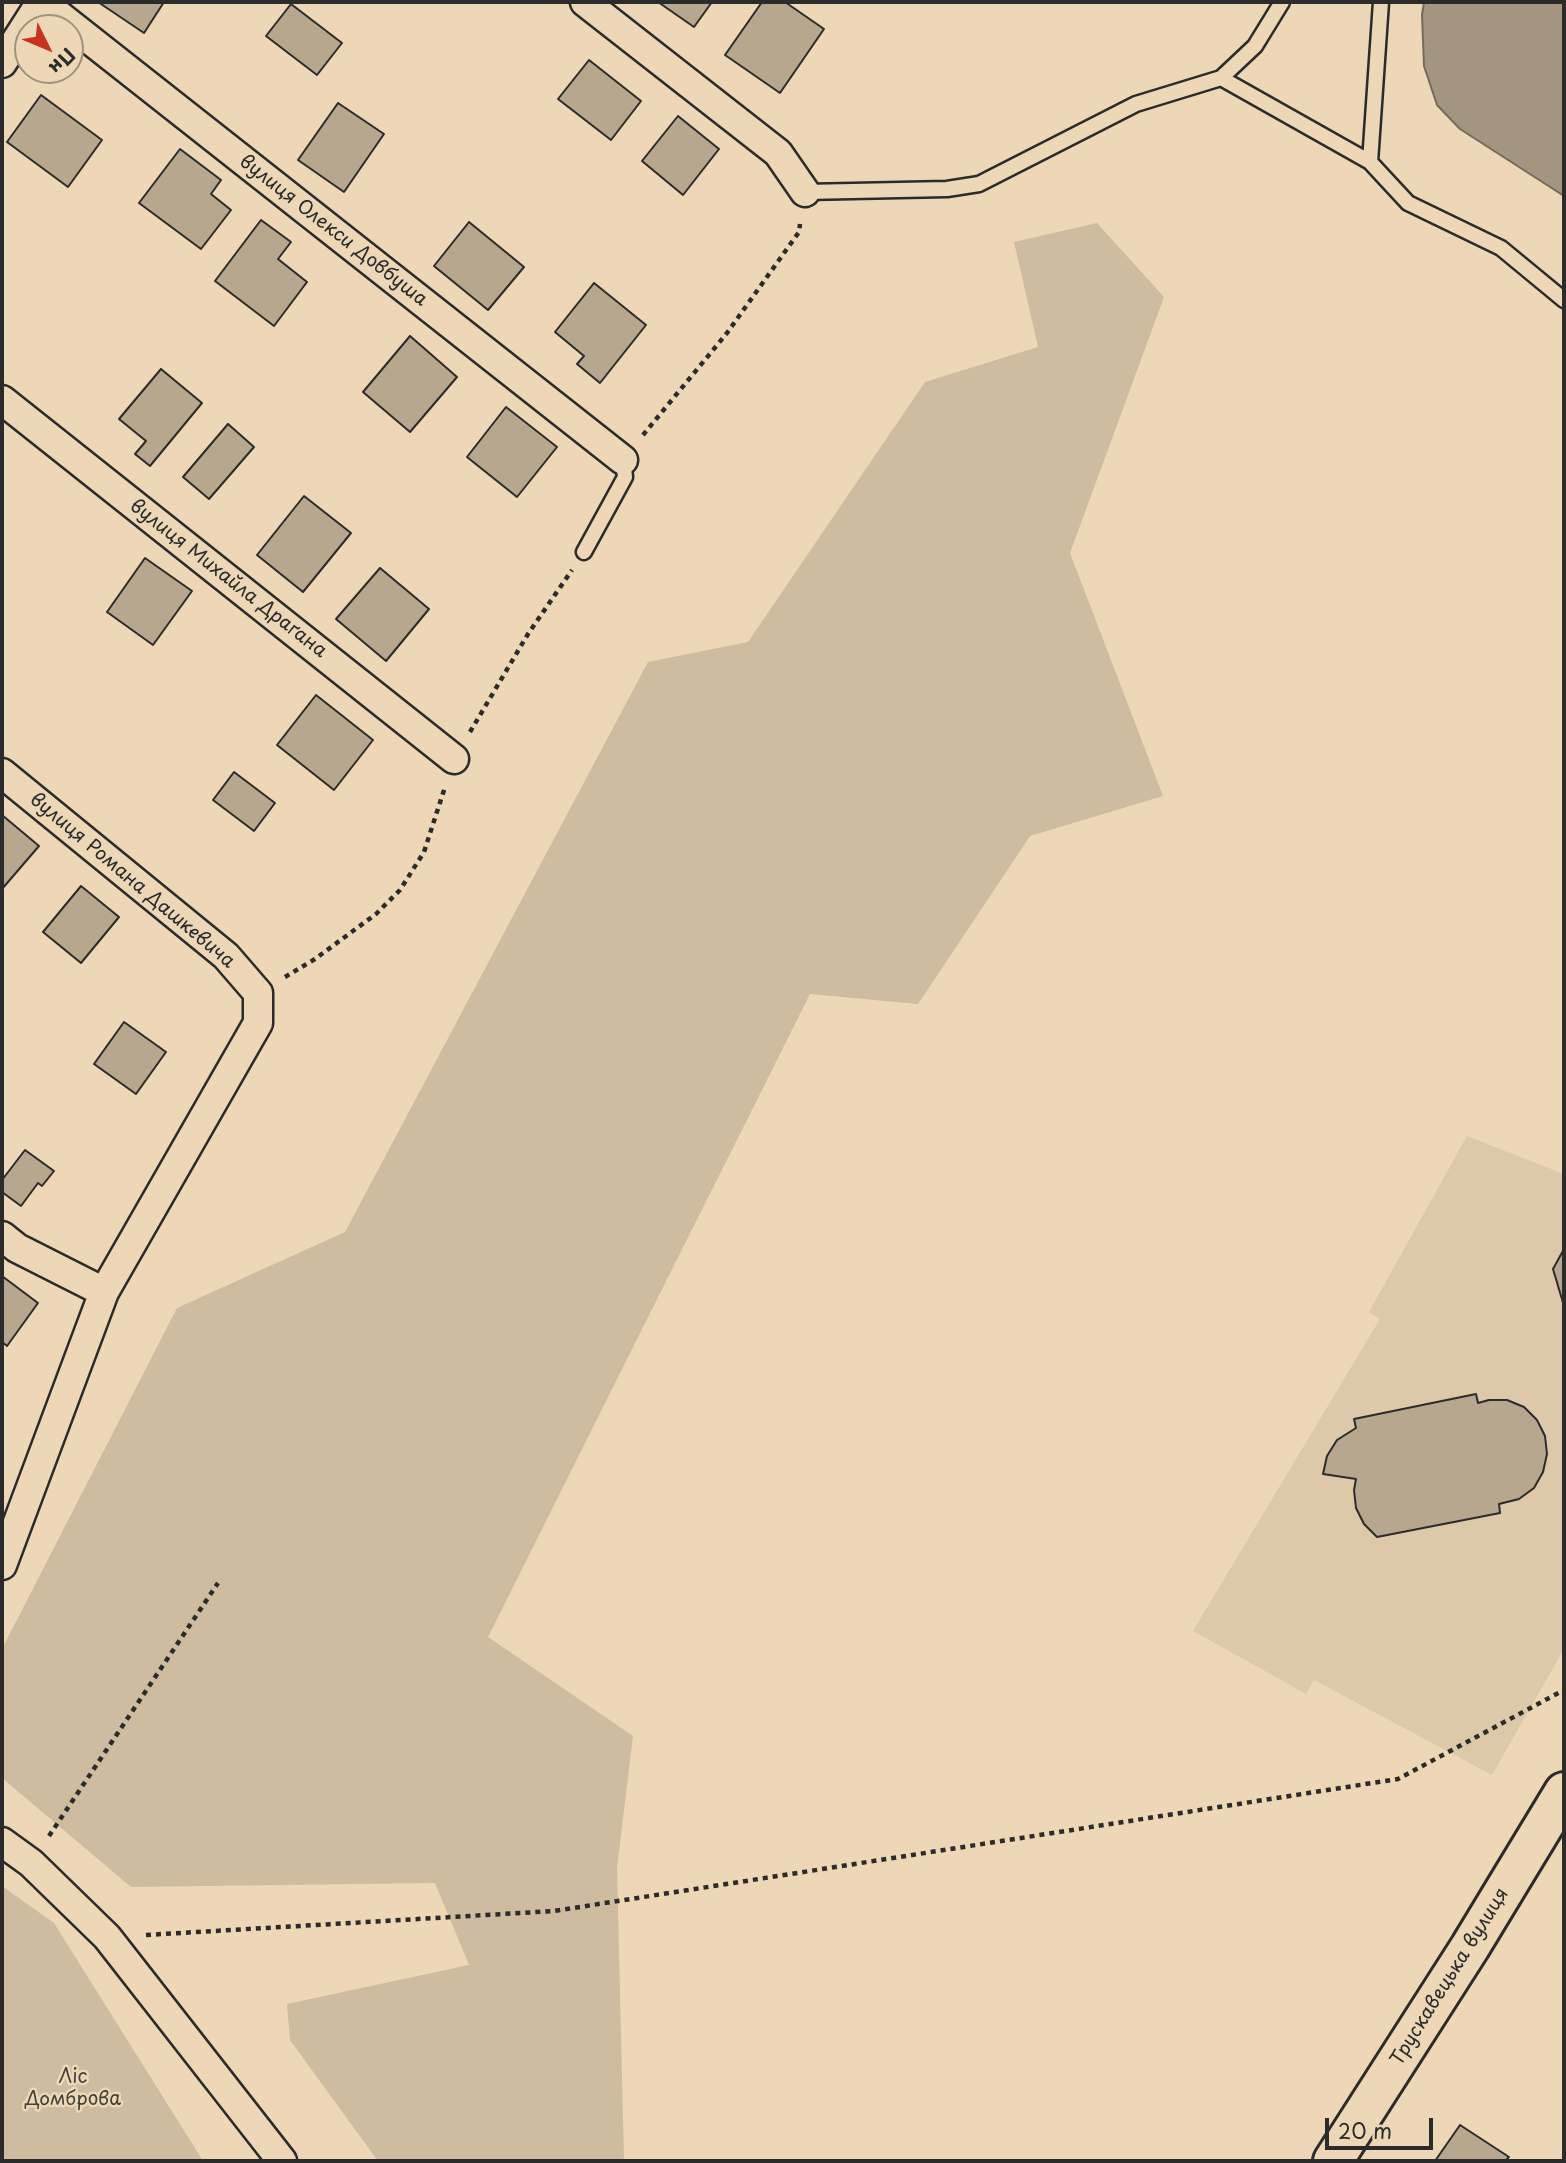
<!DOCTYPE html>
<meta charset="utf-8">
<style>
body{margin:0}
#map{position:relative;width:1566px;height:2163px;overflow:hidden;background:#edd7b6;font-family:"Playpen Sans",sans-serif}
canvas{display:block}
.frame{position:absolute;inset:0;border:4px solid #2b2b2b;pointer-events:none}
.north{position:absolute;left:14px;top:14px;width:70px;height:70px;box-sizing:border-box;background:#edd7b6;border:2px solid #9f927e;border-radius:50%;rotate:133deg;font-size:19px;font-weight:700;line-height:28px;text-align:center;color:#2b2b2b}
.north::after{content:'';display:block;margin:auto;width:24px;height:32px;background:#c8321e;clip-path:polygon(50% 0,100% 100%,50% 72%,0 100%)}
.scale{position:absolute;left:1325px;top:2118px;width:108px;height:32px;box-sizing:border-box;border:4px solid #2b2b2b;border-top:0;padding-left:9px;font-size:21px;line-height:24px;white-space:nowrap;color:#2b2b2b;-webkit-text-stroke:5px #edd7b6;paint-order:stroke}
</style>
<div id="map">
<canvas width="1566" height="2163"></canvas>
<div class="frame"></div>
<div class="north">Пн</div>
<div class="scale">20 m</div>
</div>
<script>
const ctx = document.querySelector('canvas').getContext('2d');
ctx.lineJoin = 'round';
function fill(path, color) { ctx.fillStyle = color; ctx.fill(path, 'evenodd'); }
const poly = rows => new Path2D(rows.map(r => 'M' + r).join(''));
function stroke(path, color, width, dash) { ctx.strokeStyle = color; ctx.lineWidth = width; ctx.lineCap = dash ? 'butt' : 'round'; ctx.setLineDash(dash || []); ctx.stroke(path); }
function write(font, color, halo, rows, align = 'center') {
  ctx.font = font + ' "Playpen Sans",sans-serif'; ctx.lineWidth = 5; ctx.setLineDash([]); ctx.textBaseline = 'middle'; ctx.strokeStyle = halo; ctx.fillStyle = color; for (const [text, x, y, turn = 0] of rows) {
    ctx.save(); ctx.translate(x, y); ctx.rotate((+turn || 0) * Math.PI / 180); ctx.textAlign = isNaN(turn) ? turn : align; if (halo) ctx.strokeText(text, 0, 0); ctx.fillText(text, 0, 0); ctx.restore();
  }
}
fill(poly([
 [1467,1136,1564,1174,1564,1649,1492,1775,1314,1680,1306,1694,1193,1631,1380,1319,1369,1312]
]), '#ddc9aa');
fill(poly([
 [1097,223,1164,297,1070,553,1163,796,1030,836,918,1004,810,994,488,1637,633,1736,617,1868,624,2161,378,2161,290,2040,287,2004,469,1965,435,1883,131,1887,2,1778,2,1649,177,1308,345,1232,648,662,748,642,925,382,1038,347,1014,242],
 [2,1886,54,1923,203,2161,2,2161]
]), '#cebba0');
const water = poly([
 [1424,2,1564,2,1564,196,1460,129,1437,105,1424,66,1422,15,1424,2]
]);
fill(water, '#a49581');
stroke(water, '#746b5f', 2);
const building = poly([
 [98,2,164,2,144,33,98,2],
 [658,2,712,2,694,27,658,2],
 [762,2,785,2,824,29,780,93,725,55,762,2],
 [291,4,342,43,317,75,266,36,291,4],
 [589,60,641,101,611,140,558,99,589,60],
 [41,95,102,140,68,187,7,142,41,95],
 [338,103,384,134,344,192,298,160,338,103],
 [678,116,719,149,683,195,642,161,678,116],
 [180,149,221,180,211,194,231,210,201,249,139,203,180,149],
 [261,220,291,242,278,259,307,282,274,326,215,281,261,220],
 [469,222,524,267,488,310,434,266,469,222],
 [594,283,646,325,600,383,577,364,584,356,555,332,594,283],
 [410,336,457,377,410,432,363,392,410,336],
 [161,369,202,403,150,466,135,454,146,441,119,419,161,369],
 [506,407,557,447,517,497,467,457,506,407],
 [228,424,254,447,209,499,183,477,228,424],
 [304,496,351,533,303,592,257,555,304,496],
 [145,558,192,591,153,645,107,612,145,558],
 [380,568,429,609,386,661,336,619,380,568],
 [316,695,373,740,334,790,277,745,316,695],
 [234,772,275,803,254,831,213,800,234,772],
 [2,815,39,846,2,889,2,815],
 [81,886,119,917,81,963,43,932,81,886],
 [124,1022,166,1052,136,1094,94,1064,124,1022],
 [25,1150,54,1171,42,1186,38,1183,21,1206,2,1192,2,1180,25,1150],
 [1564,1249,1564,1306,1553,1269,1564,1249],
 [2,1276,38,1303,7,1346,2,1342,2,1276],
 [1476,1394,1478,1403,1489,1400,1507,1400,1524,1407,1537,1420,1545,1436,1547,1454,1543,1472,1534,1488,1519,1499,1499,1504,1500,1513,1377,1537,1364,1524,1356,1508,1354,1490,1356,1479,1323,1474,1327,1456,1337,1440,1356,1428,1354,1419,1476,1394],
 [1460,2125,1509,2157,1505,2161,1435,2161,1460,2125]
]);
fill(building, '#b7a78f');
stroke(building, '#2b2b2b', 2);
const lane = poly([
 [1221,78,1370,162,1408,203,1501,248,1564,300],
 [1370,162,1381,2],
 [805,192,947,189,979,184,1136,104,1221,78,1255,46,1282,2],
 [584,552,625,477,623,460]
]);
const street = poly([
 [42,2,623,460],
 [585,2,778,153,805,192],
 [2,63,41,2],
 [2,400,454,759],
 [2,773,226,956,258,993,258,1023,104,1292,2,1565],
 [2,1236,17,1248,104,1292],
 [2,1842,31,1863,107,1937,282,2161]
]);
const secondary = poly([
 [1333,2161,1470,1947,1564,1792]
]);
stroke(lane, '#2b2b2b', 19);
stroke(street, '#2b2b2b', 33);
stroke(secondary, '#2b2b2b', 44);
stroke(poly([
 [643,435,727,333,799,232,800,224],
 [470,732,528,634,572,570],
 [285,977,315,959,376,914,400,890,424,852,445,787],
 [49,1836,218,1583],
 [146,1935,554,1911,1398,1779,1564,1690]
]), '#2b2b2b', 4.5, [5, 5]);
stroke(lane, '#edd7b6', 14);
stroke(street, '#edd7b6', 28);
stroke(secondary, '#edd7b6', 38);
write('19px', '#2b2b2b', '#edd7b6', [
 ["вулиця Олекси Довбуша",333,231,38],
 ["вулиця Михайла Драґана",228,579,38],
 ["вулиця Романа Дашкевича",132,881,40],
 ["Трускавецька вулиця",1450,1977,-58]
]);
write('19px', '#43413d', '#edd7b6', [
 ["Ліс",73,2078],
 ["Домброва",73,2100]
]);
</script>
